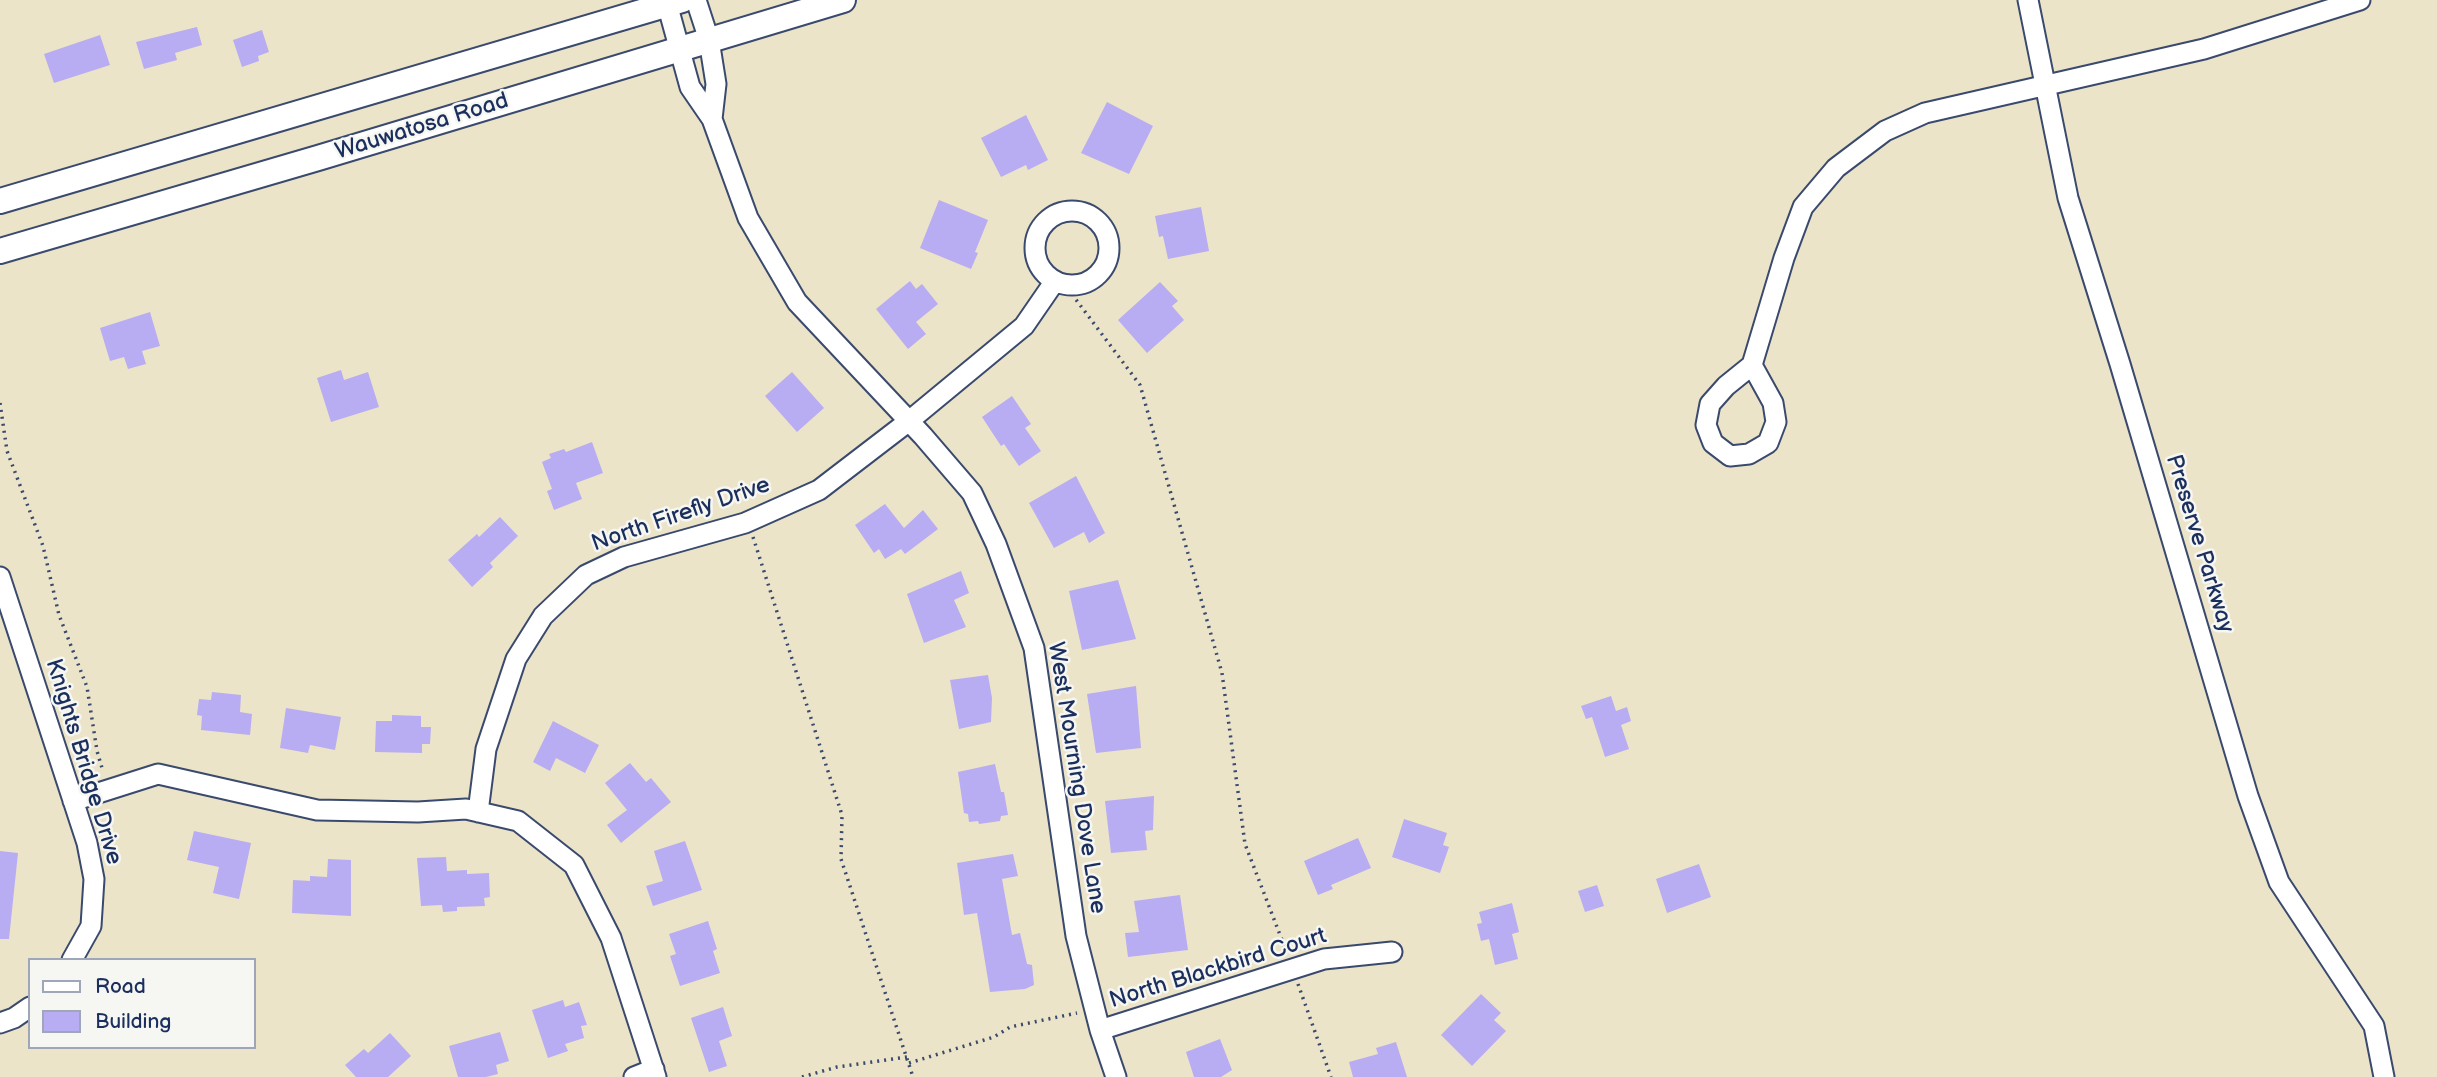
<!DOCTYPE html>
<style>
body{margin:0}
#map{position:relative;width:2437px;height:1077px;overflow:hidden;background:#ece4c8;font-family:"Balsamiq Sans",sans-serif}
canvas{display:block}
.legend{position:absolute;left:28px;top:958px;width:228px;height:91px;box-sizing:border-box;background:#f6f6f2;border:2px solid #9ea6b7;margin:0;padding:9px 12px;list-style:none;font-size:21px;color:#1b2f5e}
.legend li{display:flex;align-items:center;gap:14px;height:35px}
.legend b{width:35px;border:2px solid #9ea6b7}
</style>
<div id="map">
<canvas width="2437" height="1077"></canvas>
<ul class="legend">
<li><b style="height:9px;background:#fff"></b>Road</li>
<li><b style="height:19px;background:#b8acf2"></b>Building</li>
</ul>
</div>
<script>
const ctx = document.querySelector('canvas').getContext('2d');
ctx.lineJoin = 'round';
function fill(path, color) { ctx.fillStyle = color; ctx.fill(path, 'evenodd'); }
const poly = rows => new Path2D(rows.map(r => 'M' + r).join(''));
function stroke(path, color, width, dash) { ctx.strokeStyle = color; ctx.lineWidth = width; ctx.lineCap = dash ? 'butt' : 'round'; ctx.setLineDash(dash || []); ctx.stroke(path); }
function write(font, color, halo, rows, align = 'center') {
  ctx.font = font + ' "Balsamiq Sans",sans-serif'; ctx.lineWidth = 5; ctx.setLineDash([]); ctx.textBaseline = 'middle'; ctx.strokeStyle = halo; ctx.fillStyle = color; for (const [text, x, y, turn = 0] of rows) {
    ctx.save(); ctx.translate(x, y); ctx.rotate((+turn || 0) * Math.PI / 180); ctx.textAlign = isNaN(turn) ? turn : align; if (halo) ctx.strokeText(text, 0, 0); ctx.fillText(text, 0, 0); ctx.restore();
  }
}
fill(poly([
 [197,27,202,45,175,53,177,60,144,69,136,42],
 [262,30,269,52,258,56,259,61,242,67,233,40],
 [100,35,110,65,54,83,44,54],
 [1107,102,1153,126,1129,174,1081,153],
 [1026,115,1048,160,1028,170,1026,165,1001,177,981,138],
 [939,200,988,220,975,252,978,253,971,269,920,248],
 [1201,207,1209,251,1168,259,1163,236,1159,237,1155,216],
 [910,281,916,289,922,284,938,304,916,322,926,334,908,349,876,309],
 [1160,282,1178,301,1172,306,1184,320,1147,353,1118,320],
 [150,312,160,346,142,351,146,364,128,369,124,357,110,361,100,328],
 [341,370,344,380,368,372,379,407,331,422,317,378],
 [792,372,824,408,797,432,765,396],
 [1012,396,1031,424,1025,428,1041,451,1019,466,1004,444,1001,446,982,417],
 [592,442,603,473,576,483,582,499,554,510,547,491,552,489,542,462,551,458,549,454,564,449,566,452],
 [1076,476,1105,533,1089,543,1084,532,1054,548,1029,503],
 [885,504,904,528,923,510,938,529,905,554,901,549,885,559,879,549,874,553,855,525],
 [500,517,518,536,490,563,493,567,472,587,448,560,477,534,479,537],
 [961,571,969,593,954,600,966,627,924,643,907,594],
 [1118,580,1136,639,1082,650,1069,591],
 [988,675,992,698,991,722,959,729,950,680],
 [1136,686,1141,748,1096,753,1087,694],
 [212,692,241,695,240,712,252,714,250,735,201,730,202,716,197,715,199,699,211,700],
 [1611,696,1616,711,1627,707,1631,721,1621,725,1629,749,1605,757,1592,717,1586,719,1581,706],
 [286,708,341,717,335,750,310,745,308,753,280,748],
 [392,715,421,716,421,727,431,727,430,744,422,744,422,753,375,752,376,721,392,721],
 [553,721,599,745,585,773,556,758,550,771,533,762],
 [630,763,646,782,651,778,671,802,621,843,607,825,627,810,605,783],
 [995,764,1001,792,1004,792,1008,815,1001,816,1000,821,979,824,978,821,969,822,968,814,964,813,958,772],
 [1154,796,1153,830,1145,831,1147,850,1111,853,1105,801],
 [1404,819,1447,833,1443,845,1449,847,1440,873,1392,857],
 [194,831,251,843,239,899,213,893,219,867,187,860],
 [1358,838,1371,868,1331,885,1333,889,1318,895,1304,861],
 [685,841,702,890,653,906,646,886,663,881,654,851],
 [0,851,18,853,9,939,0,939],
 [1013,854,1018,876,1002,879,1012,935,1020,933,1027,964,1032,965,1034,985,1025,989,990,992,977,913,964,915,957,863],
 [446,857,447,871,467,870,467,874,489,873,490,897,484,898,485,906,457,907,457,911,443,912,442,905,421,906,417,858],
 [328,859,351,860,351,916,292,913,293,880,310,881,310,876,327,877],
 [1699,864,1711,897,1667,913,1656,879],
 [1597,885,1604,906,1585,912,1578,891],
 [1180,895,1188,950,1128,957,1125,933,1139,932,1134,901],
 [1512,903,1519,932,1512,934,1518,959,1495,965,1489,939,1481,941,1477,924,1482,923,1479,912],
 [708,921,717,949,713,951,720,973,680,986,670,956,676,954,669,934],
 [1481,994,1501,1013,1494,1020,1506,1031,1472,1066,1441,1035],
 [563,1000,565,1007,579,1002,587,1025,581,1026,584,1038,565,1044,568,1051,548,1058,532,1010],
 [723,1007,732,1036,719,1041,727,1066,709,1072,691,1018],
 [500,1032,509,1061,496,1065,498,1074,486,1077,458,1077,449,1046],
 [390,1033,411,1056,388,1077,356,1077,345,1065,364,1049,368,1053],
 [1220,1039,1232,1070,1221,1077,1194,1077,1186,1052],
 [1396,1042,1407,1077,1353,1077,1349,1062,1378,1054,1376,1048]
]), '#b8acf2');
const minor = poly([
 [666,0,690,87,712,119,716,84,709,40,696,0],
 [2028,0,2068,198,2120,364,2248,796,2279,882,2374,1026,2384,1077],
 [712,119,748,218,797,302,923,436,972,493,996,544,1034,648,1076,936,1100,1030,1116,1077],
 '1035 248a37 37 0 1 1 74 0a37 37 0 1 1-74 0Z',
 [1752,365,1773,403,1776,422,1768,443,1749,454,1730,456,1713,443,1706,425,1710,404,1726,386,1752,365,1784,258,1803,207,1836,168,1885,131,1925,113,2204,49,2360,0],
 [0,577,87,843,94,879,91,926,72,960],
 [73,801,158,774,317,810,418,812,466,809,518,821,574,865,611,938,656,1077],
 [478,812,486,749,516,659,543,616,586,575,624,557,745,523,819,490,909,421,1024,326,1055,281],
 [0,1023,14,1018,30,1007],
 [1100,1030,1324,959,1392,952],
 [634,1077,654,1069]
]);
const major = poly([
 [0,201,682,0],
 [0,251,318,158,843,0]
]);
stroke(minor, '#3a4a6e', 23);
stroke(major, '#3a4a6e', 28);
stroke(poly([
 [1071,287,1074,297,1140,385,1222,673,1245,844,1287,953],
 [0,403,7,451,43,546,59,615,87,687,97,751,102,768],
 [753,537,842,815,841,859,913,1077],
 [1298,984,1331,1077],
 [909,1063,994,1037,1010,1027,1077,1013],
 [802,1077,837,1067,907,1057]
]), '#3a4a6e', 3.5, [2, 5]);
stroke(minor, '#fff', 19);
stroke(major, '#fff', 24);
write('23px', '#1b2f5e', '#f6f6f2', [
 ["Wauwatosa Road",422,127,-17],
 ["North Firefly Drive",681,515,-19],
 ["Preserve Parkway",2199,544,73],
 ["Knights Bridge Drive",83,762,73],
 ["West Mourning Dove Lane",1076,778,81],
 ["North Blackbird Court",1218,969,-17]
]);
</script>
